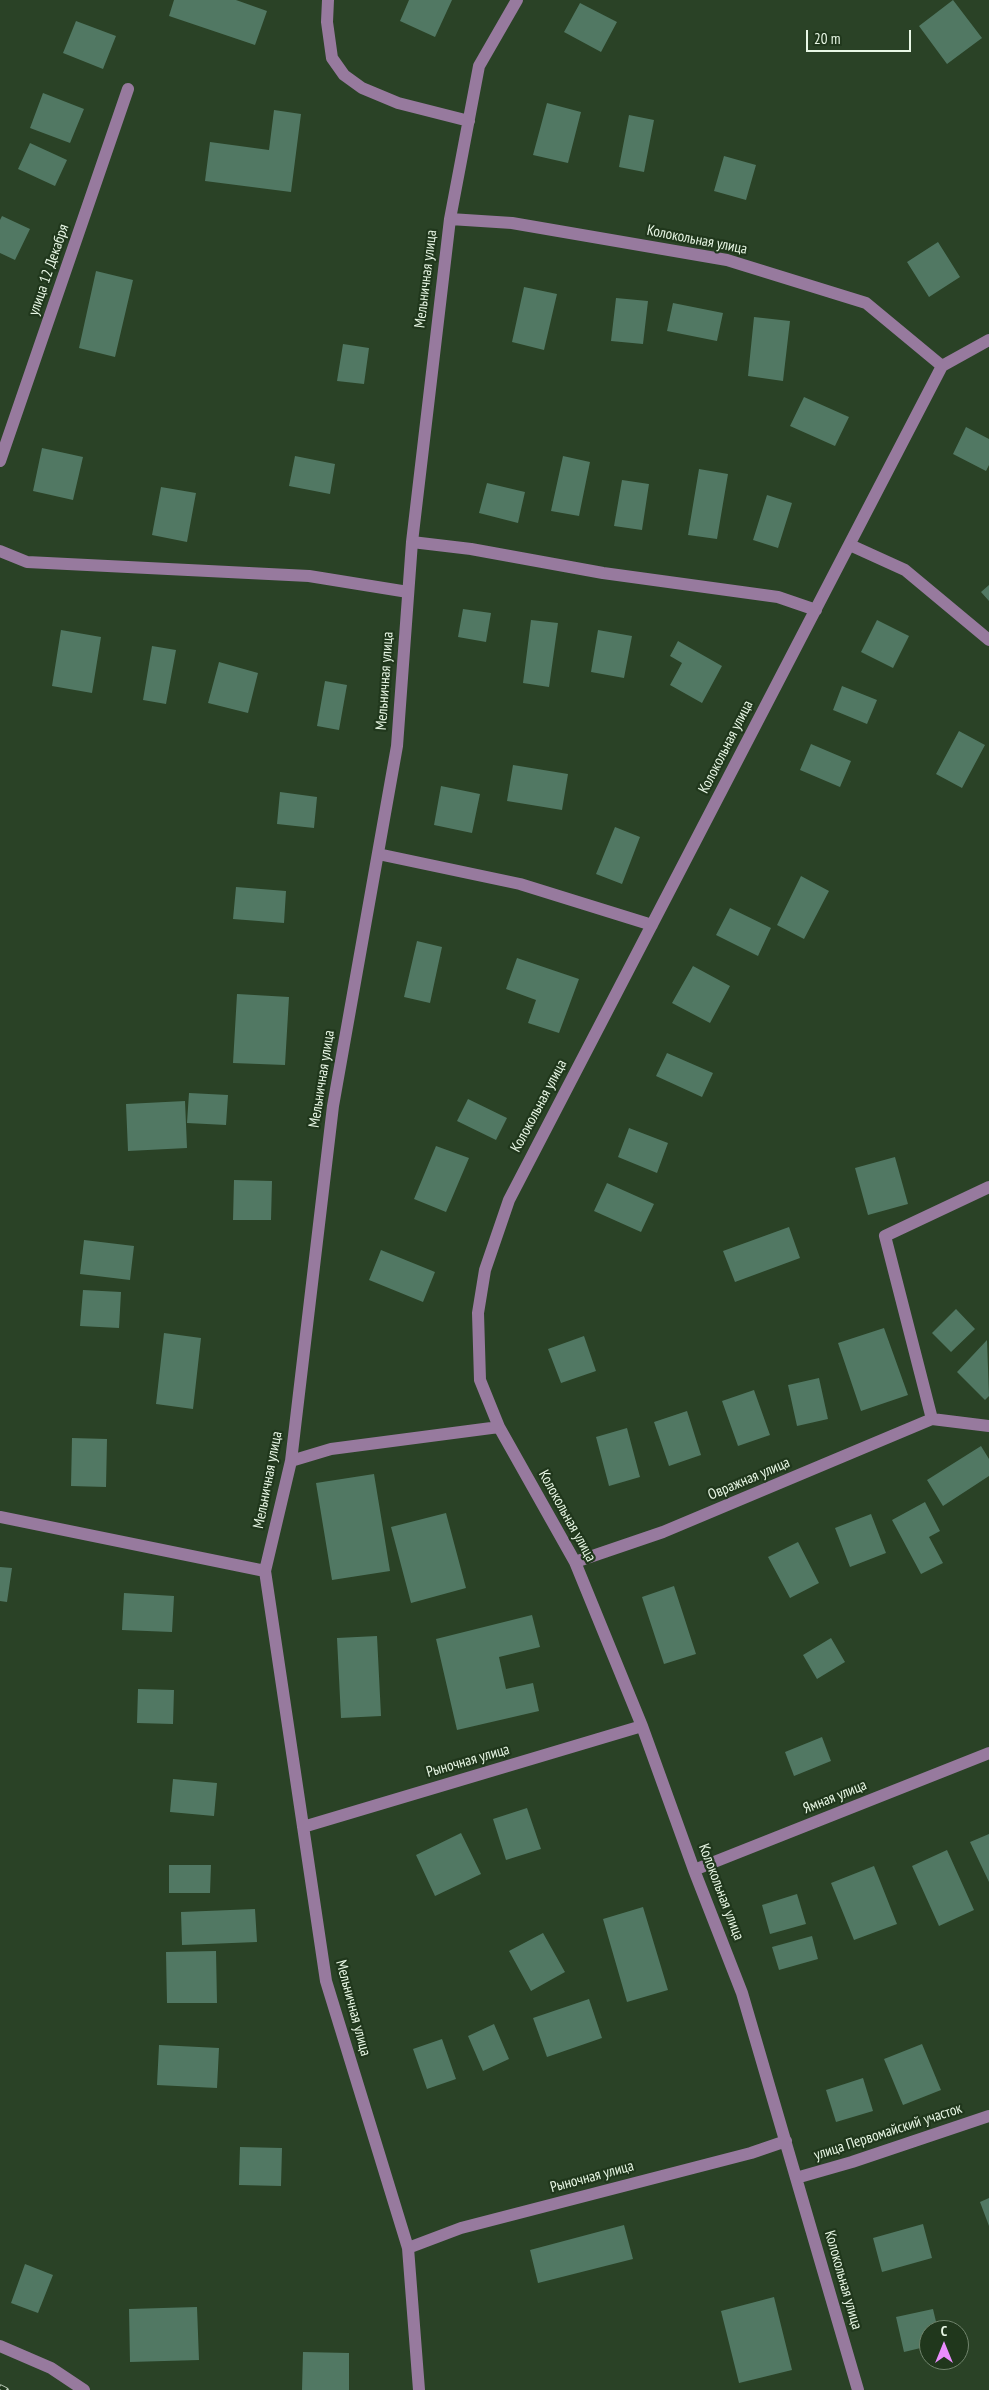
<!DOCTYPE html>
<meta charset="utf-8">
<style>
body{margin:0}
#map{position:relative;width:989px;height:2390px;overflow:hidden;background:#2a4226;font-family:"PT Sans Narrow",sans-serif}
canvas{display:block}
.north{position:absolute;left:919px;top:2320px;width:50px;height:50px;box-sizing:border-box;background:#20371c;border:1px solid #70846c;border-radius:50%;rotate:0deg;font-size:14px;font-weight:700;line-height:20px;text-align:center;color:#e8f7e5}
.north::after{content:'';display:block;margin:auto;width:18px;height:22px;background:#ea8dfd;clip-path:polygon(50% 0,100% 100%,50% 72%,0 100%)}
.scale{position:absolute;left:806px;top:30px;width:105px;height:22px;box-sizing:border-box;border:2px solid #e8f7e5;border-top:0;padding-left:6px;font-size:15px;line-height:18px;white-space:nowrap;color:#e8f7e5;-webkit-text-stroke:4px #20371c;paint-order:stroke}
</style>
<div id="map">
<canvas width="989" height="2390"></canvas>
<div class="north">С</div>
<div class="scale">20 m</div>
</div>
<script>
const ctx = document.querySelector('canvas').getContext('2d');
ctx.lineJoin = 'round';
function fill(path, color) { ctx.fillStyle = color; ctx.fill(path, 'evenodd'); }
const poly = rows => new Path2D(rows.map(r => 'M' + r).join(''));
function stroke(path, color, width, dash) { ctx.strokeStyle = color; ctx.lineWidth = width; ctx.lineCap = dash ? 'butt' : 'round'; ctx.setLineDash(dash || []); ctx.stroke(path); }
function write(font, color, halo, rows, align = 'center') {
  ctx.font = font + ' "PT Sans Narrow",sans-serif'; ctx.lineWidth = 4.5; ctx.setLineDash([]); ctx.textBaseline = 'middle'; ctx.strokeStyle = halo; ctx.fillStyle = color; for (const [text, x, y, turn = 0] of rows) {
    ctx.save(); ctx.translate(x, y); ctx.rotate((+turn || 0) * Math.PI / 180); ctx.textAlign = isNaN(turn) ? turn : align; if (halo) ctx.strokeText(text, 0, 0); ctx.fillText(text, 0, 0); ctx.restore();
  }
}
fill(poly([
 [174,0,236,0,267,11,255,45,169,16],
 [409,0,452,0,435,37,400,21],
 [953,0,982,38,947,64,919,26],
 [580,3,617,22,601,52,564,32],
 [76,21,116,36,103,69,63,53],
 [43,93,84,109,70,143,30,128],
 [547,103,581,112,568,163,533,155],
 [274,110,301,114,291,192,205,181,210,142,269,150],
 [629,115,654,120,644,172,619,167],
 [30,143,67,160,55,186,18,169],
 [724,156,756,165,746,200,714,191],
 [2,216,30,229,15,260,0,253,0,220],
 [938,242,960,277,929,297,907,262],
 [96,271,133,280,115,357,79,348],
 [524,287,557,294,544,350,512,342],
 [616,298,648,301,643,344,611,341],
 [673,303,723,313,717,341,667,331],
 [754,317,790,321,783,381,748,376],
 [343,344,369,348,364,384,337,381],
 [804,397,849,417,835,446,790,426],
 [966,427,989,439,989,465,986,471,953,454],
 [42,448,83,457,73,500,33,491],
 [295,456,335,464,330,494,289,486],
 [563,456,590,462,579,516,551,511],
 [699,469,728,474,717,539,688,535],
 [622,480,649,484,642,530,614,526],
 [487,483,525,492,518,523,479,513],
 [161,487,196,493,187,542,152,535],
 [767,495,792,503,778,548,753,540],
 [989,585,989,601,981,592],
 [463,609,491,613,486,642,458,637],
 [531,620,558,623,549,687,523,683],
 [877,620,909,636,893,668,861,652],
 [61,630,101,637,92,693,52,686],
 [598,630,632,636,624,678,591,672],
 [678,641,722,666,702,703,670,685,682,663,670,656],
 [152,646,176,650,166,704,143,700],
 [219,662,258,673,248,713,208,703],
 [325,681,347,685,339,730,317,726],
 [842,686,877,700,867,724,833,710],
 [959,731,985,745,962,788,936,774],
 [811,744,851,761,840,787,800,770],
 [513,765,568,774,562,810,507,801],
 [441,786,480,794,472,833,434,825],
 [280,792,317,797,314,828,277,824],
 [615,827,640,837,622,884,596,874],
 [801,876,829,891,804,939,777,925],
 [236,887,286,891,284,923,233,919],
 [730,908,771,928,758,956,716,935],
 [417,941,442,947,430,1003,404,997],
 [517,958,579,979,559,1033,528,1023,536,1000,506,989],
 [693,966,730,986,710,1023,672,1003],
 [237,994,289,997,285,1065,233,1063],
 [667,1053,713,1073,702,1097,656,1076],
 [189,1093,228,1095,226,1125,187,1123],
 [468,1099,507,1118,496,1140,457,1121],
 [185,1101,187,1148,128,1151,126,1104],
 [629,1128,668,1143,657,1173,618,1157],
 [436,1146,469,1158,446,1212,414,1199],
 [895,1157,908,1204,868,1215,855,1168],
 [234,1180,272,1181,271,1220,233,1220],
 [607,1183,654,1204,641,1232,594,1211],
 [789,1227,800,1258,735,1282,723,1251],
 [84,1240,134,1246,130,1280,80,1274],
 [381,1250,435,1272,423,1302,369,1280],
 [83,1290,121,1292,119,1328,80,1326],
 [956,1309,975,1329,951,1352,932,1333],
 [884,1328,908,1395,861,1411,838,1343],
 [164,1333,201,1338,193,1409,156,1404],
 [584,1336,596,1371,561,1383,548,1349],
 [987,1340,989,1396,985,1400,957,1372],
 [819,1378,828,1419,797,1426,788,1385],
 [754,1390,770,1435,738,1446,722,1401],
 [687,1411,701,1455,669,1466,654,1422],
 [627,1428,640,1477,609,1486,596,1437],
 [72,1438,107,1439,106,1487,71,1486],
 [981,1446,989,1459,989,1476,943,1506,927,1480],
 [374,1474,390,1571,332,1580,316,1483],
 [925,1502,940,1531,929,1537,943,1563,921,1574,892,1520],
 [446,1513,466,1588,411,1603,391,1527],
 [871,1514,886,1553,850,1567,835,1528],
 [798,1542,819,1583,790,1598,768,1557],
 [0,1567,12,1568,7,1602,0,1601],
 [674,1586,696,1654,664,1664,642,1597],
 [124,1593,174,1596,172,1632,122,1630],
 [532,1615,540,1647,499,1657,506,1689,533,1683,539,1711,457,1730,436,1639],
 [377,1636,381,1716,341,1718,337,1638],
 [831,1638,845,1662,817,1679,803,1655],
 [138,1689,174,1690,173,1724,137,1723],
 [822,1737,831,1761,794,1776,785,1752],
 [173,1779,217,1783,214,1816,170,1812],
 [527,1808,541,1849,506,1860,493,1819],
 [461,1833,481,1874,435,1896,416,1855],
 [989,1834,989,1882,970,1842],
 [947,1850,974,1910,939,1926,912,1866],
 [169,1865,211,1865,210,1893,169,1893],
 [874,1866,897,1924,854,1940,831,1883],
 [797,1894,806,1924,770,1934,762,1905],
 [643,1907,668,1990,627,2002,603,1919],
 [255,1909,257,1942,182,1945,181,1912],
 [543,1933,565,1972,531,1991,509,1951],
 [812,1936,818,1959,779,1970,772,1947],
 [216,1951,217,2003,167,2003,166,1952],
 [589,1999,602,2038,547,2057,533,2018],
 [494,2024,509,2059,483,2071,468,2036],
 [442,2039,456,2079,427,2089,413,2049],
 [922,2044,941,2090,903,2105,884,2059],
 [159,2045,219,2048,217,2088,157,2085],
 [863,2078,873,2111,836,2122,826,2090],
 [240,2147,282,2148,281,2186,239,2185],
 [989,2198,989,2226,980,2202],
 [923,2224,932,2258,882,2272,873,2238],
 [624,2225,633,2259,538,2283,530,2250],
 [25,2264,53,2275,38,2313,11,2303],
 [774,2297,792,2370,739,2383,721,2311],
 [197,2307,199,2360,130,2362,129,2309],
 [933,2309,938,2330,929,2330,929,2346,904,2352,896,2317],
 [303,2352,349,2353,349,2390,302,2390]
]), '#517863');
stroke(poly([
 [328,0,327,22,332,58,344,75,362,88,398,103,469,121],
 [450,219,512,223,727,260,866,303,942,366],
 [0,461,128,89],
 [412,542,471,549,603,573,778,597,816,610],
 [850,545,905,570,989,640],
 [0,551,27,562,309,576,408,592],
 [378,854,520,884,652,925],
 [932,1419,885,1236,989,1187],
 [291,1461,331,1449,499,1427],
 [0,1517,265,1571],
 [575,1562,663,1532,932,1419,989,1426],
 [303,1827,642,1726],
 [694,1870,989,1753],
 [796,2178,852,2162,989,2116],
 [408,2248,461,2228,751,2153,786,2141],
 [0,2346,51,2368,84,2390],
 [419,2390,408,2248,326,1981,265,1571,291,1461,333,1106,397,746,412,542,450,219,479,66,517,0],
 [858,2390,742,1993,694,1870,642,1726,575,1562,499,1427,480,1380,478,1313,485,1270,509,1200,942,366,989,340]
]), '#977a9e', 12);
const rail = poly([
 [0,2387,6,2390]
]);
stroke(rail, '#bfcfbb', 5.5);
stroke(rail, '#20371c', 4, [11]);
write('15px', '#e8f7e5', '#20371c', [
 ["Колокольная улица",697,240,11],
 ["улица 12 Декабря",49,270,-71],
 ["Мельничная улица",426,279,-83],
 ["Мельничная улица",385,681,-86],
 ["Колокольная улица",726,747,-63],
 ["Мельничная улица",322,1079,-81],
 ["Колокольная улица",539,1106,-62],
 ["Овражная улица",749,1479,-23],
 ["Мельничная улица",268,1480,-79],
 ["Колокольная улица",567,1516,61],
 ["Рыночная улица",468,1761,-16],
 ["Ямная улица",835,1797,-22],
 ["Колокольная улица",721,1892,69],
 ["Мельничная улица",353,2008,75],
 ["улица Первомайский участок",888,2132,-18],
 ["Рыночная улица",592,2177,-15],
 ["Колокольная улица",843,2280,74]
]);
</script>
